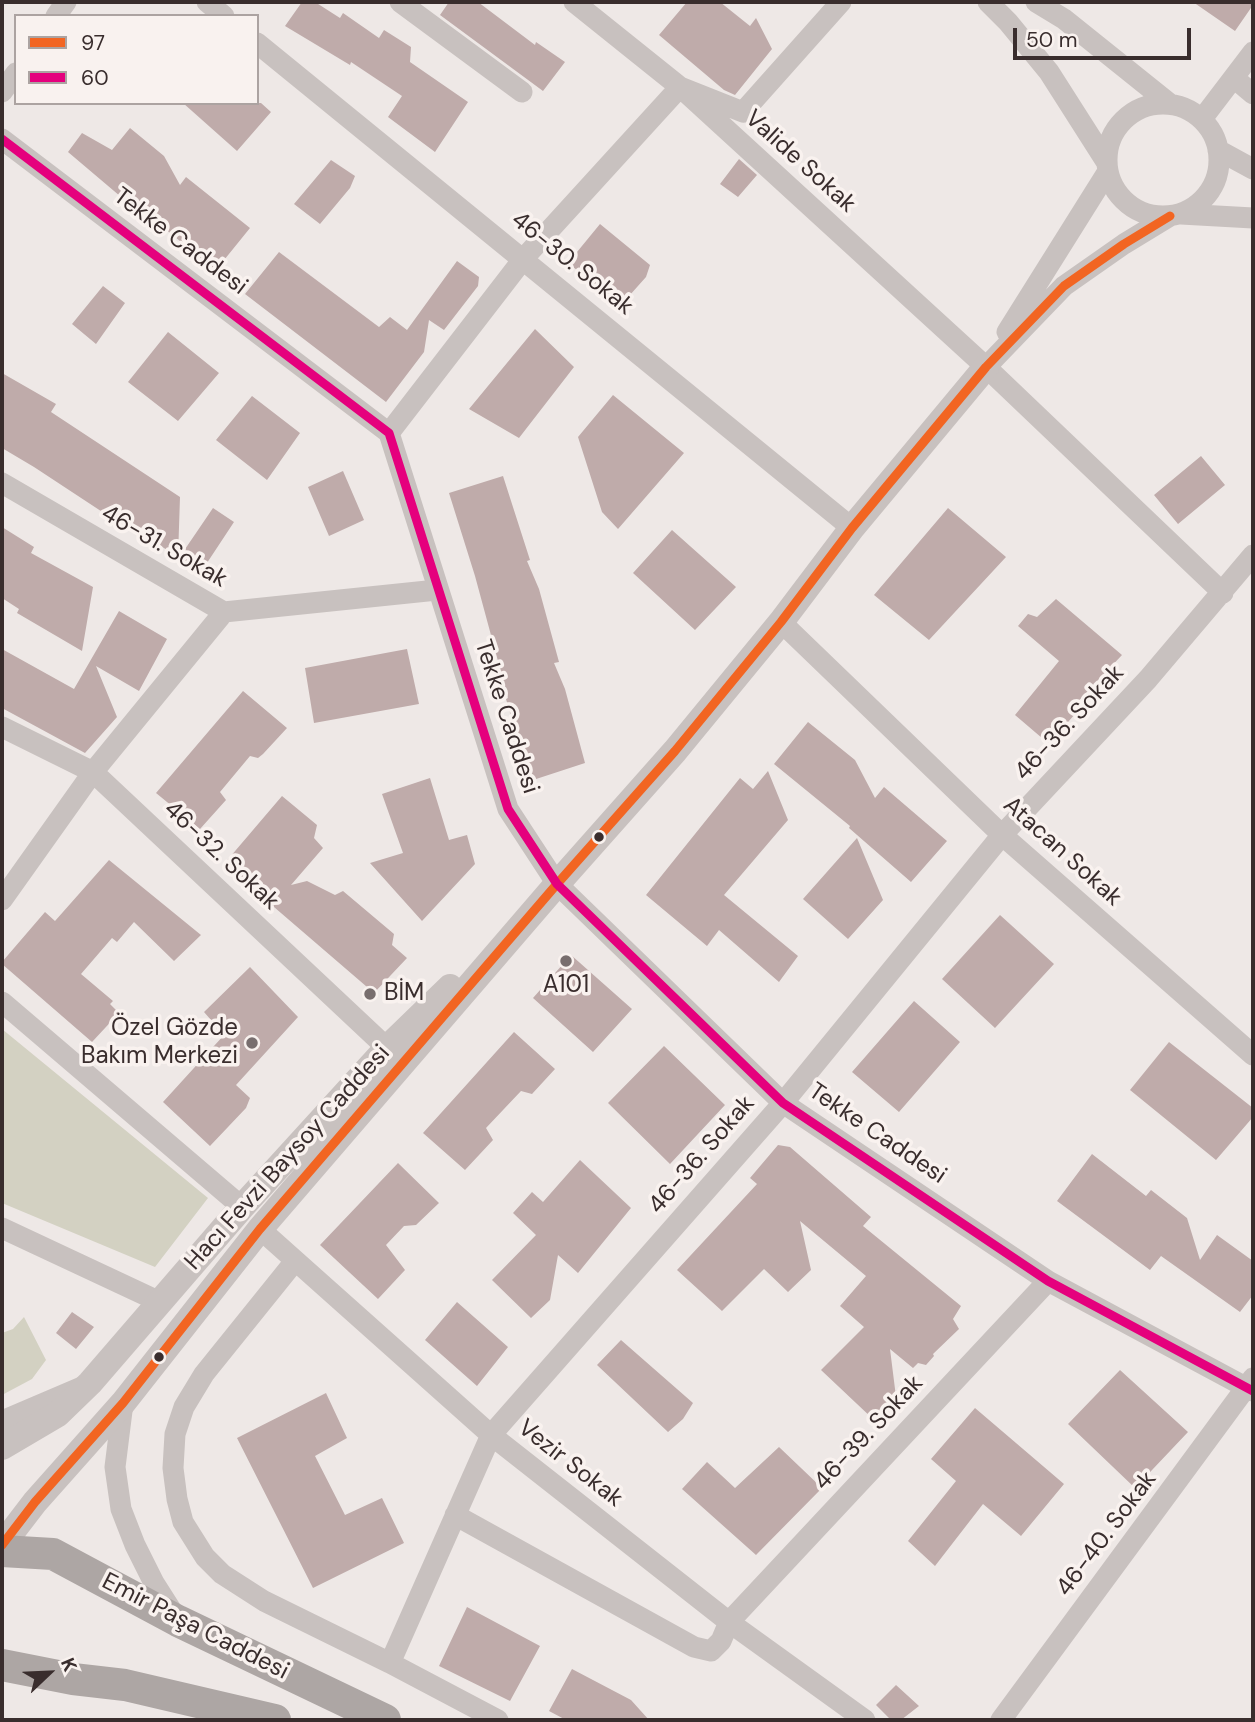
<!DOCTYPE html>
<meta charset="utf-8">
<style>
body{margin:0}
#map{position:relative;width:1255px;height:1722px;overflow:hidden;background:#eee8e6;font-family:"DM Sans",sans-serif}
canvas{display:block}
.frame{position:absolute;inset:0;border:4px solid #392d2d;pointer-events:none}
.legend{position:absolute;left:14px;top:14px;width:245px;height:91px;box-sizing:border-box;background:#f9f2ef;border:2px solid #aca3a1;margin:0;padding:9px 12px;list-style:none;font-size:21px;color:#392d2d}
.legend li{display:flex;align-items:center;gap:14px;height:35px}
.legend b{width:35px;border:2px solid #aca3a1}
.north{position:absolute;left:14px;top:1638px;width:70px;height:70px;-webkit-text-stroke:5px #f9f2ef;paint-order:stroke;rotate:67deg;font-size:19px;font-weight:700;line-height:28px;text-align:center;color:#392d2d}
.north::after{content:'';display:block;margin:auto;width:24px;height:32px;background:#392d2d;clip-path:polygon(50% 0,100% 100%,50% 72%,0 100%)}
.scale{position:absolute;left:1013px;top:28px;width:178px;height:32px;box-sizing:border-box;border:4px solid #392d2d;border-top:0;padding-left:9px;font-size:21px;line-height:24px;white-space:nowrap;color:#392d2d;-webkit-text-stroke:5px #f9f2ef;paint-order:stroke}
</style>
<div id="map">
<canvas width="1255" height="1722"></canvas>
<div class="frame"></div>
<ul class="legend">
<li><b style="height:9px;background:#f26522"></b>97</li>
<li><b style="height:9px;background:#e5007d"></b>60</li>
</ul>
<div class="north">K</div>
<div class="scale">50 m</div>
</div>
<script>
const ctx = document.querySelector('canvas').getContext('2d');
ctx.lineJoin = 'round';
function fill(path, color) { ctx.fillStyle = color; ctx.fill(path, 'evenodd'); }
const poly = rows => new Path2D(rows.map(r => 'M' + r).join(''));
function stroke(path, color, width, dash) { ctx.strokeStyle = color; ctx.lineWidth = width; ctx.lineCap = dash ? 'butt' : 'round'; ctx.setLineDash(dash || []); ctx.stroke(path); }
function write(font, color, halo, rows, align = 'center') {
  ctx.font = font + ' "DM Sans",sans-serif'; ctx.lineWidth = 7; ctx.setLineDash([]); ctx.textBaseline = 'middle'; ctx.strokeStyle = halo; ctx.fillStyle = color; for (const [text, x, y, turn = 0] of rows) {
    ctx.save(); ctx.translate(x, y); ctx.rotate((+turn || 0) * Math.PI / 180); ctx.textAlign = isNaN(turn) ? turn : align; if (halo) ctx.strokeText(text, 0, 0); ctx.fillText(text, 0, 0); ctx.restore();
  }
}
fill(poly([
 [2,1029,208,1198,155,1267,2,1203],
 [24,1317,46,1360,32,1379,2,1395,2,1333,13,1329]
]), '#d3d1c2');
fill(poly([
 [302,2,315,2,340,18,343,13,379,38,384,30,411,47,410,62,468,102,435,152,388,117,402,96,351,62,350,65,285,26],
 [449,2,478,2,535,45,536,42,565,62,543,91,440,15],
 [687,2,720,2,750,26,756,18,772,49,735,95,724,90,659,35],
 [1193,2,1253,2,1253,5,1235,31],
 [183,103,261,103,271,112,237,151],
 [130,128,164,156,180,185,186,177,250,228,216,270,129,200,127,202,68,152,82,133,112,150],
 [739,159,757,175,738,197,720,184],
 [331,160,355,176,350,188,320,224,294,204],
 [600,224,650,265,646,277,621,305,568,263],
 [279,252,379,327,390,317,407,330,457,261,479,277,478,286,444,330,429,320,424,352,386,402,245,294],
 [103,286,125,303,96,344,72,324],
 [535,329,574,367,519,438,469,409],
 [168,332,219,373,178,421,128,382],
 [2,373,56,404,51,412,180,497,178,557,153,541,151,544,34,467,2,448],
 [613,395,684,453,618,529,602,512,578,437],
 [252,396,300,433,267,480,216,440],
 [1201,456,1225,485,1178,524,1154,495],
 [343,471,364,520,329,536,308,487],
 [503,476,530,560,527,561,539,589,559,662,554,663,565,689,585,763,530,781,506,699,508,698,475,576,449,493],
 [213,508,234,522,201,572,179,558],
 [948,508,1006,557,929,640,874,595],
 [2,527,34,547,31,553,93,587,82,651,17,613,19,609,2,598],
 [672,530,736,587,695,630,633,573],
 [1056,599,1122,655,1071,709,1075,714,1049,744,1015,715,1059,661,1018,626,1028,614,1037,617],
 [119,611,167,639,139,691,96,666,117,717,85,753,2,708,2,649,74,689],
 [407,649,419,704,314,723,305,668],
 [243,691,287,728,263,754,258,758,250,756,220,792,226,800,200,829,156,793],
 [808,722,855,760,875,798,884,787,947,841,911,882,849,828,850,826,774,764],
 [768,771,788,820,724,895,798,956,779,982,719,930,707,946,646,895,740,778,753,789],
 [430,778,449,840,467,835,475,864,422,921,370,863,403,853,382,794],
 [282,796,317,825,314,838,323,848,291,885,307,881,335,895,343,891,394,934,392,945,407,958,374,993,224,864],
 [857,838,883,900,848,939,803,899],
 [109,860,201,935,174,961,134,922,117,942,112,938,81,974,113,1001,110,1004,119,1013,92,1042,2,964,2,962,45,912,55,921],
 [1000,915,1054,964,995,1028,942,979],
 [571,955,632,1009,593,1052,533,998],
 [250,967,298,1017,236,1085,250,1098,246,1108,210,1146,163,1102,224,1035,204,1012],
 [914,1001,960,1042,899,1112,852,1072],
 [514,1032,555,1069,532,1094,521,1091,486,1128,493,1140,465,1170,423,1133],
 [1169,1042,1253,1108,1253,1117,1216,1160,1130,1090],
 [664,1046,725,1105,670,1164,608,1103],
 [778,1145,790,1147,871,1217,863,1226,961,1306,953,1319,959,1329,933,1354,934,1356,926,1365,918,1363,913,1368,890,1349,896,1397,874,1420,821,1370,864,1327,840,1306,866,1276,800,1221,811,1270,788,1292,764,1269,722,1311,677,1270,757,1184,750,1178],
 [1092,1154,1146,1196,1151,1190,1187,1218,1200,1260,1217,1235,1253,1261,1253,1295,1240,1312,1161,1256,1150,1270,1057,1201],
 [580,1160,631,1208,578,1273,558,1255,550,1300,531,1318,492,1280,536,1235,513,1213,532,1192,543,1202],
 [398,1163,439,1203,416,1225,404,1226,386,1245,405,1270,378,1299,320,1245],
 [457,1302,508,1347,477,1386,425,1340],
 [72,1312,94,1327,76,1349,56,1333],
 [621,1340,693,1403,683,1419,668,1432,597,1365],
 [1120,1370,1188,1432,1135,1488,1068,1424],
 [326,1393,347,1438,315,1456,345,1515,382,1498,404,1543,313,1588,237,1438],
 [975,1408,1064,1484,1021,1536,983,1504,935,1566,908,1541,956,1481,931,1459],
 [779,1447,822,1488,756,1555,682,1489,707,1462,735,1488],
 [467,1607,540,1646,510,1701,439,1666],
 [572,1669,631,1700,649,1720,566,1720,549,1711],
 [896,1685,919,1706,901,1720,891,1720,876,1705]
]), '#bfabaa');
stroke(poly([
 [207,2,224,16],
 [400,2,522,92],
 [574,2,680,87,986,367,1223,593],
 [988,2,1008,22,1049,72,1107,163],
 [1036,2,1064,19,1170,104],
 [56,16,66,2],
 [257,43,852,528],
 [1234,78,1253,94],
 [2,92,16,73],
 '1107 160a56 56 0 1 1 112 0a56 56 0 1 1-112 0Z',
 [1202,119,1253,52],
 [2,139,389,433,508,809,557,884,783,1103,1048,1281,1253,1391],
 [1218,150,1253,169],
 [1181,214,1253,218],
 [1007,332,1108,171],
 [986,367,1064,286,1124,244,1170,216],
 [389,433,524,258,680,87,743,112,841,2],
 [2,483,224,612,437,590],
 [781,622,1002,835,1253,1055],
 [2,727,93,772,387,1048],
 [2,900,93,772,224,612],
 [2,1002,242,1207],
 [2,1228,160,1302],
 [260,1229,491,1435,729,1622,865,1720],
 [295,1261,204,1374,184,1407,175,1434,173,1468,177,1499,183,1522,205,1557,222,1574,264,1601,390,1663,498,1720],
 [123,1403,115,1467,121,1509,135,1545,154,1583,175,1616],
 [2,1421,82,1387],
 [455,1515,694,1647,711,1651,721,1641,729,1622,1048,1281],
 [390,1663,491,1435,783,1103,1002,835,1148,679,1253,555],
 [1001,1720,1253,1378]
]), '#c8c1bf', 21);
stroke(poly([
 [2,1447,58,1414,90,1383,242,1207,387,1048,450,987],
 [2,1545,35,1502,123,1403,260,1229,557,884,675,751,781,622,852,528,986,367]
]), '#c8c1bf', 26);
stroke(poly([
 [2,1551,53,1554,178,1621,385,1720],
 [2,1665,73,1679,125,1685,275,1720]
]), '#ada6a4', 32);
stroke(poly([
 [2,1545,35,1502,123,1403,260,1229,557,884,675,751,781,622,852,528,986,367,1064,286,1124,244,1170,216]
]), '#f26522', 9);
stroke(poly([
 [2,139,389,433,508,809,557,884,783,1103,1048,1281,1253,1391]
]), '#e5007d', 9);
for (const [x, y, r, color] of [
 [599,837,6,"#392d2d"],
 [566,961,7,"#786e6e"],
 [370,994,7,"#786e6e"],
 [252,1043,7,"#786e6e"],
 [159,1357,6,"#392d2d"]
]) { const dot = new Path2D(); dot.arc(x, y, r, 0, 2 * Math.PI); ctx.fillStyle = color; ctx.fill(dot); stroke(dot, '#f9f2ef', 2.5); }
write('24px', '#392d2d', '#f9f2ef', [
 ["Valide Sokak",800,162,42],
 ["Tekke Caddesi",180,242,37],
 ["46-30. Sokak",572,264,39],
 ["46-31. Sokak",164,547,30],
 ["Tekke Caddesi",506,717,72],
 ["46-36. Sokak",1070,723,-47],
 ["Atacan Sokak",1062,852,42],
 ["46-32. Sokak",221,856,43],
 ["Tekke Caddesi",877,1134,34],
 ["46-36. Sokak",702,1155,-49],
 ["Hacı Fevzi Baysoy Caddesi",288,1158,-48],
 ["46-39. Sokak",869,1433,-47],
 ["Vezir Sokak",570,1464,38],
 ["46-40. Sokak",1107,1534,-53],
 ["Emir Paşa Caddesi",195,1627,27]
]);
write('24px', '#392d2d', '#f9f2ef', [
 ["A101",566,986],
 ["BİM",384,994,"left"],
 ["Özel Gözde",238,1029,"right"],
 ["Bakım Merkezi",238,1057,"right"]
]);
</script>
